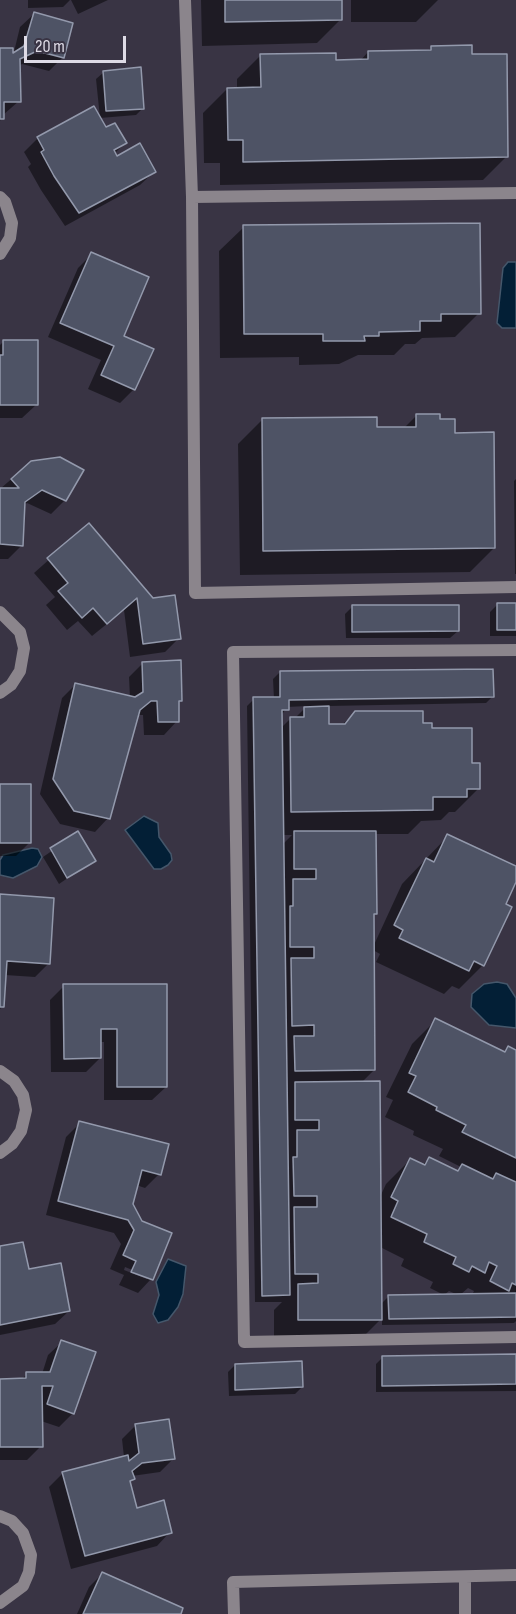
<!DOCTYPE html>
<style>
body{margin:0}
#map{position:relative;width:516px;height:1614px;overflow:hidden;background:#393444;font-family:"Sofia Sans Condensed",sans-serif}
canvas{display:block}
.scale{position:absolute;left:24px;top:36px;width:102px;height:27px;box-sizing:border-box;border:3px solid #dedbe6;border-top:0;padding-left:8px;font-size:18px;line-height:21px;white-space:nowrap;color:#dedbe6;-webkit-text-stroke:4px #393444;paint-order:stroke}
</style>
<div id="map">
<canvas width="516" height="1614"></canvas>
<div class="scale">20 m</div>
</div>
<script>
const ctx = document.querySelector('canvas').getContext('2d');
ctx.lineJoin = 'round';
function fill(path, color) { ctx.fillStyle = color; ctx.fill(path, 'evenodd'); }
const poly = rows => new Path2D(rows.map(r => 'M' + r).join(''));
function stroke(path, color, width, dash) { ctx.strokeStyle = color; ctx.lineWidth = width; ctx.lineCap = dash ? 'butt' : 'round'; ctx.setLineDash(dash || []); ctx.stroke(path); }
const water = poly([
 [508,262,516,262,516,328,502,328,497,323,503,268,508,262],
 [144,816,158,823,159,837,171,854,172,860,168,865,161,869,154,869,125,830,144,816],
 [32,848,38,849,42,857,37,866,13,878,0,875,0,860,3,855,32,848],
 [497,982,507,984,516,998,516,1028,489,1025,471,1007,472,994,484,984,497,982],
 [168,1259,186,1266,183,1294,178,1307,168,1320,158,1323,153,1314,159,1295,156,1282,168,1259]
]);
fill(water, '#031f36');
stroke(water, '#45576b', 1.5);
fill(poly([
 [28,0,70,0,63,7,28,8],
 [71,0,108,0,78,14],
 [201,0,340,0,341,19,317,43,202,46],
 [351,0,438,0,416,22,351,22],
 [34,14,63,57,49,71,22,64,19,66,19,101,3,115,0,121,0,49,13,56,20,27],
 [432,47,471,56,507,156,483,180,220,185,220,163,204,163,203,113,227,89,237,89,237,79,261,55,360,61,368,52,428,51],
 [104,72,143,108,136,115,100,118,96,79],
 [106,129,125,143,114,154,116,158,154,172,140,185,65,226,41,190,28,167,31,164,24,152,38,138],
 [244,227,479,313,455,337,422,338,415,344,405,344,394,355,358,355,339,364,299,365,299,357,220,358,219,251],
 [92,254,122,337,134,389,120,403,88,389,101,360,48,337,78,268],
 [4,341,36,405,22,418,0,418,0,345],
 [417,415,438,420,454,434,494,548,470,572,240,575,238,444,262,420,376,429,404,428],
 [31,462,65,500,51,514,27,503,24,505,22,545,8,559,0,559,0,489],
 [516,479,516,574,515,574,514,481],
 [88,525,179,638,165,652,130,657,124,610,92,636,78,621,67,630,46,605,55,597,34,573],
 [516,604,516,636,490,636,490,612,497,605],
 [352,607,458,631,450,638,346,638,345,614],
 [143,663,181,700,177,704,177,721,164,735,144,735,143,715,137,715,108,818,95,832,60,824,40,794,62,698,76,684,130,698,129,677],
 [280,672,493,696,486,703,328,706,328,725,342,725,355,712,421,724,470,764,479,788,455,812,449,812,441,820,421,821,408,834,375,834,376,913,372,917,373,947,402,884,448,836,516,867,516,878,504,904,483,965,459,989,452,986,444,994,376,962,380,954,373,950,374,1070,361,1083,380,1197,386,1184,410,1160,422,1165,429,1159,456,1172,461,1167,439,1156,443,1149,413,1135,414,1131,385,1117,393,1100,386,1097,412,1044,436,1020,503,1053,508,1048,516,1052,516,1321,514,1323,382,1325,382,1318,357,1343,274,1343,274,1310,282,1302,255,1302,247,706,254,699,274,699,273,679],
 [307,706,295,718,291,718,281,728,281,716,287,707],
 [283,835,292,835,283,844],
 [380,1247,404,1259,401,1266,433,1282,430,1288,444,1295,389,1296,381,1304],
 [468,1288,474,1291,472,1295,460,1295],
 [449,1291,458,1295,444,1295],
 [0,786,30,842,16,856,0,856],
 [78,833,94,860,59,884,43,857],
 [0,895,49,963,35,977,5,975,3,1006,0,1009],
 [165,985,166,1087,152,1100,104,1100,104,1042,100,1042,100,1058,86,1072,51,1072,50,1000,64,986],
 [80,1123,159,1174,145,1188,136,1185,131,1204,151,1279,138,1293,119,1285,124,1275,110,1269,121,1244,114,1233,46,1215,66,1137],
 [125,1267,147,1276,147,1279,124,1270],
 [0,1248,69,1311,55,1324,0,1335],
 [62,1342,94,1353,72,1414,59,1427,41,1421,41,1446,27,1460,0,1460,0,1380,21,1380,27,1374,42,1374,48,1355],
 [516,1356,516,1391,376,1392,376,1364,383,1357],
 [235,1365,302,1387,295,1394,229,1396,228,1372],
 [136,1425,174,1458,160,1472,132,1476,133,1479,129,1483,136,1510,170,1532,157,1546,71,1569,49,1487,63,1473,124,1457,122,1439],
 [103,1573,179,1614,77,1614,89,1587]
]), '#0007');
const building = poly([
 [225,0,342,0,342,20,225,22,225,0],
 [34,12,73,23,64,58,37,51,20,59,21,102,4,102,4,119,0,119,0,48,13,48,13,53,24,46,34,12],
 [472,45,472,54,507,54,508,157,243,162,243,140,228,140,227,88,261,87,260,54,336,53,336,60,368,59,368,51,431,50,431,46,472,45],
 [141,67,144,109,106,111,103,71,141,67],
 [94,106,106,127,115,123,127,143,114,150,117,156,140,143,156,172,79,213,54,176,41,152,44,150,37,137,94,106],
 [480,223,481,314,441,314,441,321,420,321,420,331,379,332,379,336,364,336,365,341,323,341,323,334,244,334,243,225,480,223],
 [91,252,149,277,124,336,154,349,135,390,101,375,114,346,60,323,91,252],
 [3,340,38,340,38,405,0,405,0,355,3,355,3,340],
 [416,414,440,414,440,419,455,419,455,433,494,432,495,548,263,551,262,418,377,417,377,427,416,427,416,414],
 [60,457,84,470,66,501,42,490,25,502,23,546,0,544,0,488,19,488,11,479,31,461,60,457],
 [89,523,153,598,175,595,181,639,143,644,137,598,107,624,93,608,82,618,58,591,68,583,47,558,89,523],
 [497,603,516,603,516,630,497,630,497,603],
 [352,605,459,605,459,631,352,632,352,605],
 [181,660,182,701,179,701,179,722,158,722,157,701,151,701,140,710,110,819,74,811,53,779,75,683,135,697,143,692,142,662,181,660],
 [493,669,494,697,289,700,289,710,282,710,290,1295,262,1296,253,697,280,697,280,671,493,669],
 [329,706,329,724,345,724,355,711,423,711,423,723,432,723,432,728,472,728,472,763,480,763,480,789,467,789,467,797,433,797,433,810,291,812,290,717,304,717,304,707,329,706],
 [0,784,31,784,31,843,0,843,0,784],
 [78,831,96,861,67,878,50,848,78,831],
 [294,831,376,831,377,914,374,914,375,1070,295,1071,294,1036,314,1036,314,1025,292,1026,291,958,314,958,314,947,290,947,290,906,293,906,293,879,316,879,316,869,294,869,294,831],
 [447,834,516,866,516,882,506,904,512,907,484,966,474,961,469,971,399,938,403,930,394,925,426,858,434,862,447,834],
 [0,894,54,898,50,964,7,961,4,1007,0,1007,0,894],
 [63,984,167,984,167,1087,117,1087,117,1029,101,1029,101,1058,64,1059,63,984],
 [435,1018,505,1052,508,1046,516,1050,516,1158,462,1132,466,1125,436,1110,437,1107,408,1092,416,1076,409,1073,435,1018],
 [380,1081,382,1320,298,1320,298,1284,318,1283,318,1274,295,1274,294,1207,317,1207,317,1196,294,1196,293,1157,297,1157,297,1130,319,1130,319,1120,295,1120,295,1082,380,1081],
 [79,1121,169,1144,161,1175,142,1170,133,1204,142,1221,172,1233,153,1280,131,1272,136,1261,123,1255,134,1230,128,1220,58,1201,79,1121],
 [429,1157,458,1171,462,1164,493,1179,496,1173,516,1182,516,1285,512,1283,509,1291,490,1281,497,1266,489,1262,485,1273,472,1266,469,1272,453,1264,456,1257,424,1242,427,1234,391,1217,398,1201,391,1197,410,1158,425,1165,429,1157],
 [23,1242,29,1269,61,1263,70,1311,0,1325,0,1246,23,1242],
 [516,1293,516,1317,389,1319,388,1295,516,1293],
 [61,1340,96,1352,74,1414,47,1404,53,1386,42,1386,43,1447,0,1447,0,1379,26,1378,26,1372,50,1372,61,1340],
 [516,1354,516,1384,382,1386,382,1356,516,1354],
 [302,1361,303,1387,235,1390,235,1364,302,1361],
 [169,1419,175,1459,142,1463,132,1471,135,1479,130,1481,137,1508,164,1500,172,1533,85,1556,62,1472,128,1455,129,1461,139,1453,135,1424,169,1419],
 [102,1572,183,1608,181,1614,83,1614,102,1572]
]);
fill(building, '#4e5365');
stroke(building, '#9399ac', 1.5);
stroke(poly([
 [185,0,192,197],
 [516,193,192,197,195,593,516,587],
 [516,650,233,652,244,1342,516,1337],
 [465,1577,465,1614],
 [234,1614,233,1582,516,1575]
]), '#8b858c', 12);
stroke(poly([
 [0,197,5,202,12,223,10,238,0,254],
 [0,612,20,632,24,648,20,671,11,685,0,693],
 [0,1071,14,1081,23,1095,26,1110,21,1131,12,1144,0,1153],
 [0,1516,12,1521,23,1533,31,1555,29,1572,23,1586,0,1603]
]), '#8b858c', 12);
</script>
